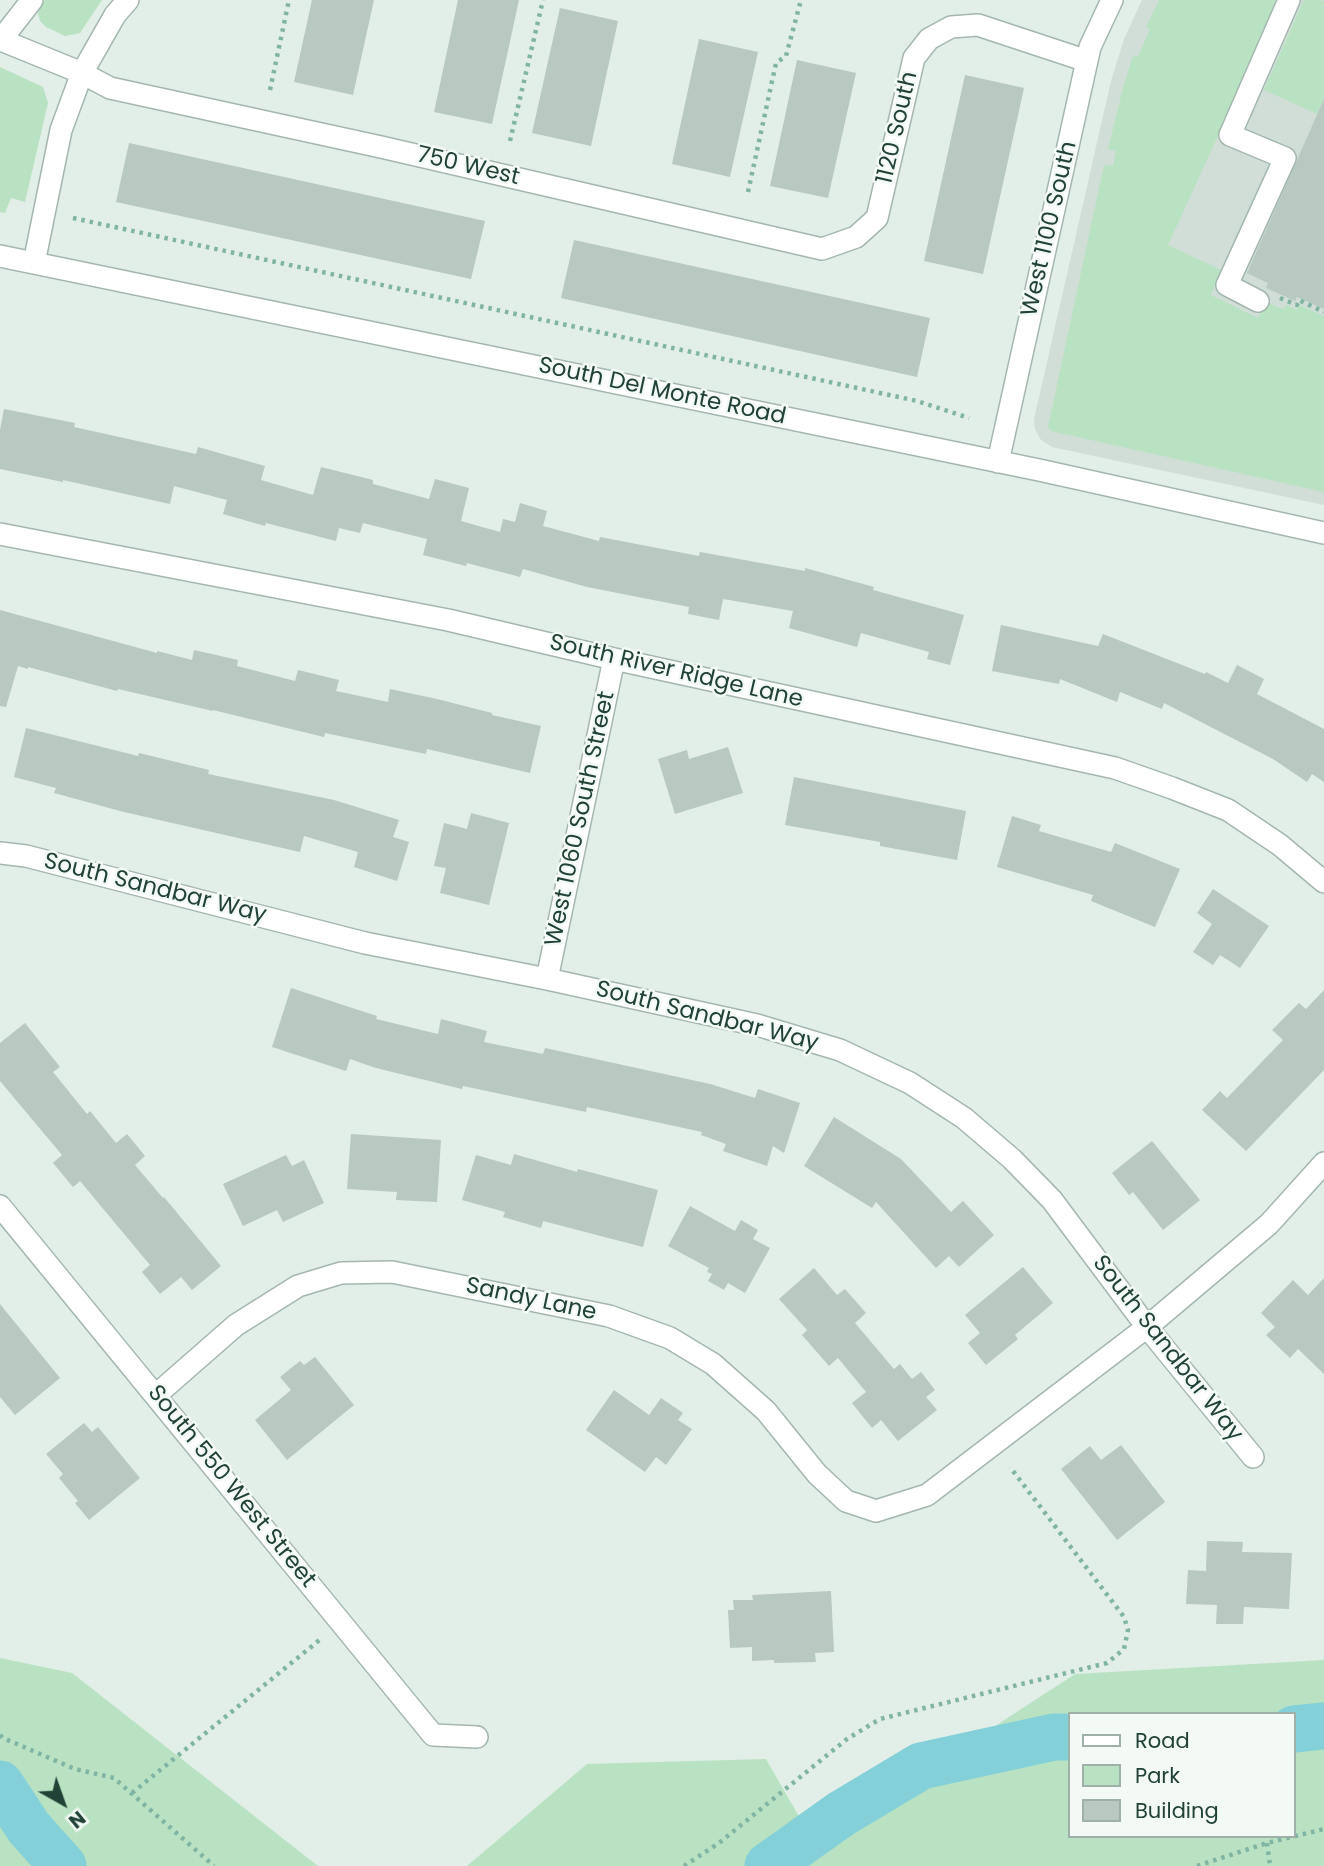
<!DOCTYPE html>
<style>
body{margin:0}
#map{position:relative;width:1324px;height:1866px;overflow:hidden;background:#e2eee8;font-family:Poppins,sans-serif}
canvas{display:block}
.legend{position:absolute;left:1068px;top:1712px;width:228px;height:126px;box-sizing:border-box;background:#f3faf6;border:2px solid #9fb0aa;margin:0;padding:9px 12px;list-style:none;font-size:21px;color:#204237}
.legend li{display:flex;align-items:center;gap:14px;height:35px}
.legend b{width:35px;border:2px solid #9fb0aa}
.north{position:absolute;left:28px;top:1768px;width:70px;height:70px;-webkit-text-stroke:5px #f3faf6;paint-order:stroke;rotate:140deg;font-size:19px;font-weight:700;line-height:28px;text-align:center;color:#204237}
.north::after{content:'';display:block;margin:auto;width:24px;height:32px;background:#204237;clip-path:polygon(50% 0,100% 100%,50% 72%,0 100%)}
</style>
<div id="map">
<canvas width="1324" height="1866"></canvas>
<ul class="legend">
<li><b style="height:9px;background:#fff"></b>Road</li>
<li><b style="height:19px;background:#b9e2c2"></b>Park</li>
<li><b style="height:19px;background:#b7c9c1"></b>Building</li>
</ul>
<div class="north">N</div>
</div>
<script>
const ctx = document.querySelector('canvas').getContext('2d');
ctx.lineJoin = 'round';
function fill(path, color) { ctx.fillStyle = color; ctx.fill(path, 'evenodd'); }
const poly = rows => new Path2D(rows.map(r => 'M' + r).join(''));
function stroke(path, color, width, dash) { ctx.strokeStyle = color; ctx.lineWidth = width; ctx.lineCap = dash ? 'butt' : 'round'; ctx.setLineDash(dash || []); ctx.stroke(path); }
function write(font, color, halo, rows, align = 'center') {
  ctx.font = font + ' Poppins,sans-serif'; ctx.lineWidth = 5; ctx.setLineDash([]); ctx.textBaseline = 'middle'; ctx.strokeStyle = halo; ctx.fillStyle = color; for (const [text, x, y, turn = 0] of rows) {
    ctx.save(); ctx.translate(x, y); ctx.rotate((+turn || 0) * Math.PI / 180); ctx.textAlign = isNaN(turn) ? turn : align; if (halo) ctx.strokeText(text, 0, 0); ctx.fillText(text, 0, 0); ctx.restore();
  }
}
fill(poly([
 [1142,0,1324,0,1324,505,1052,447,1041,440,1035,429,1034,419,1111,81,1124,39]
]), '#d0ded7');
fill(poly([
 [45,0,102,0,80,33,65,36,46,27,40,21,38,13,41,5],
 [1159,0,1278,0,1271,20,1168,245,1221,270,1211,295,1258,318,1266,302,1283,309,1287,305,1297,310,1299,305,1324,316,1324,492,1051,431,1048,427,1104,165,1113,166,1116,151,1108,149,1123,88,1133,55,1138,57,1150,29,1146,27],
 [1304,0,1320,0,1324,2,1324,99,1317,114,1264,90],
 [0,67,43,87,48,103,25,202,11,198,5,213,0,212],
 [0,1658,72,1673,318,1866,0,1866],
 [1324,1660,1324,1866,467,1866,587,1764,766,1759,817,1848,891,1794,1075,1674],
 [1070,1714,1294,1714,1294,1836,1070,1836]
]), '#b9e2c2');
stroke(poly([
 [1294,1729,1324,1726],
 [0,1784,29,1828,63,1866],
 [768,1866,841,1814,921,1766,1054,1737,1070,1737]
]), '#84d0d9', 47);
fill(poly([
 [312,0,374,0,353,95,294,82],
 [458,0,519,0,492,124,434,112],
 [560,8,618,21,591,146,532,133],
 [699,39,758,52,730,177,672,164],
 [797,60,856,73,828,198,770,186],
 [965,75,1024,88,983,274,924,261],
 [1324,99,1324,309,1297,297,1295,301,1266,288,1268,283,1247,273],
 [129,143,485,221,471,279,116,202],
 [574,240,930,318,917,377,561,298],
 [4,409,75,423,74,427,196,454,198,447,265,466,261,480,313,495,321,467,373,480,373,484,429,499,435,479,469,488,461,521,500,532,503,519,515,522,520,503,547,511,543,526,599,541,600,537,699,556,700,552,805,571,805,568,874,587,873,590,964,615,950,665,927,659,929,652,861,633,857,647,789,628,793,611,723,599,719,620,688,614,689,607,587,587,523,569,520,577,467,563,466,566,423,555,427,539,363,523,360,533,339,528,336,541,266,523,265,526,223,514,227,500,174,486,170,504,63,480,63,482,0,469,0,430],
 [0,610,157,653,157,651,192,660,194,650,238,660,237,666,295,681,298,670,339,680,336,691,388,702,390,689,437,699,492,713,492,715,541,726,530,773,427,749,426,754,325,733,324,737,213,710,213,711,118,689,117,691,28,667,28,669,18,666,6,707,0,706],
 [1001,625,1098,646,1103,634,1205,674,1206,672,1228,683,1237,665,1264,679,1257,694,1324,729,1324,782,1312,774,1307,782,1273,759,1164,703,1162,709,1120,692,1117,702,1060,679,1059,684,992,671],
 [26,728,138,756,139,753,209,770,208,774,334,800,399,820,393,837,409,842,397,881,354,867,358,852,304,836,300,852,124,812,54,793,56,788,14,777],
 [728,747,743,793,675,814,658,759,687,750,689,759],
 [794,777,966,811,957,860,880,846,880,842,785,825],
 [471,813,509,823,489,905,440,893,446,868,434,866,444,823,467,829],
 [1012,816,1041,825,1039,831,1111,852,1115,843,1180,869,1155,927,1091,901,1093,895,997,867],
 [1213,889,1269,926,1240,968,1220,955,1213,965,1193,952,1212,924,1197,913],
 [291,988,377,1016,376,1019,438,1034,441,1019,487,1031,484,1042,543,1054,545,1048,710,1084,755,1098,758,1089,800,1103,784,1153,773,1146,767,1166,723,1151,726,1144,701,1135,702,1132,587,1107,586,1112,463,1086,462,1089,376,1068,350,1059,346,1071,272,1047],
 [1324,990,1324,1070,1246,1151,1202,1110,1220,1091,1227,1098,1283,1040,1272,1030,1299,1003,1306,1009],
 [25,1023,60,1067,53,1072,87,1114,90,1111,116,1143,127,1134,145,1156,135,1165,163,1198,164,1197,221,1266,192,1290,181,1277,160,1294,142,1272,150,1265,80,1181,73,1187,53,1163,62,1155,0,1081,0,1043],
 [834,1117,901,1159,951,1212,963,1201,994,1235,959,1267,949,1256,936,1268,876,1202,872,1208,804,1166],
 [351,1134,441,1140,437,1202,396,1200,397,1192,347,1189],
 [1152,1141,1200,1200,1163,1230,1133,1192,1129,1195,1112,1173],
 [514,1154,577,1172,578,1169,658,1190,643,1247,543,1221,541,1228,503,1217,505,1212,462,1200,476,1155,511,1165],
 [286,1155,292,1166,304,1160,324,1203,283,1222,277,1210,243,1226,223,1184],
 [690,1206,735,1231,741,1220,758,1230,753,1239,770,1248,745,1293,728,1283,724,1290,708,1281,712,1274,707,1272,709,1268,668,1246],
 [1023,1267,1053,1303,1015,1335,1018,1339,986,1365,968,1343,980,1333,965,1315],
 [814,1268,837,1295,845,1289,866,1313,855,1323,894,1369,900,1364,912,1379,921,1372,935,1390,926,1397,937,1410,898,1441,881,1420,872,1428,852,1403,866,1392,838,1358,829,1366,802,1335,807,1330,779,1299],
 [1324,1278,1324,1374,1298,1349,1290,1358,1266,1335,1275,1327,1261,1313,1293,1280,1308,1295],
 [0,1304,60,1378,15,1415,0,1397],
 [315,1357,354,1405,287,1460,255,1420,291,1390,280,1377,300,1361,304,1365],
 [614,1390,649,1415,661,1398,683,1413,678,1420,692,1429,666,1465,656,1457,645,1472,586,1430],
 [84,1423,92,1432,98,1427,140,1478,89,1520,75,1503,78,1501,59,1478,63,1474,46,1454],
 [1121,1445,1165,1502,1117,1540,1061,1469,1090,1446,1101,1460],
 [1207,1541,1243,1542,1242,1552,1292,1553,1289,1609,1244,1607,1243,1624,1216,1624,1217,1605,1186,1604,1188,1570,1206,1571],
 [831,1591,834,1652,815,1653,816,1662,774,1663,774,1660,752,1661,752,1647,730,1648,728,1610,734,1610,733,1600,753,1600,752,1595]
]), '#b7c9c1');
const minor = poly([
 [1,40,82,73,110,88,381,147,822,249,856,237,877,218,914,58,929,39,951,27,978,25,1087,61],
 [0,41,32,0],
 [0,256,1039,470,1324,533],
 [34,263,61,130,82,73,115,15,128,0],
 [1258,301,1227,285,1285,158,1230,135,1289,0],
 [998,462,1090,47,1112,0],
 [0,534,448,620,614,659,1115,768,1172,788,1228,810,1280,845,1324,882],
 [0,853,26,856,365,943,547,979,757,1025,840,1050,910,1083,964,1118,1012,1159,1052,1200,1147,1327,1253,1457],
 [547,979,614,659],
 [0,1206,433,1735,477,1737],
 [156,1395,236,1325,298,1286,341,1273,392,1272,609,1316,670,1338,713,1364,766,1411,817,1474,846,1501,876,1511,927,1495,1147,1327,1269,1224,1324,1163]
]);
stroke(minor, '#a4b7af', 24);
stroke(poly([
 [270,90,289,0],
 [510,141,543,0],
 [748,192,776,63,786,56,801,0],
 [73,218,917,401,969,418],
 [1280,298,1297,305,1299,300,1324,312],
 [0,1735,3,1738,75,1769,114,1778,214,1866],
 [132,1793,322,1638],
 [1267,1843,1270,1866],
 [684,1866,719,1843,847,1739,880,1719,1107,1663,1124,1649,1128,1630,1124,1617,1010,1467],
 [1197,1866,1267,1843,1324,1829]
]), '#7fb5a2', 4.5, [3.5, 5]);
stroke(minor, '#fff', 21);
write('23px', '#204237', '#f3faf6', [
 ["1120 South",898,128,-77],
 ["750 West",468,167,13],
 ["West 1100 South",1050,229,-77],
 ["South Del Monte Road",662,392,12],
 ["South River Ridge Lane",676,672,13],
 ["West 1060 South Street",581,819,-78],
 ["South Sandbar Way",155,889,14],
 ["South Sandbar Way",707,1017,14],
 ["Sandy Lane",531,1300,12],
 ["South Sandbar Way",1167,1349,52],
 ["South 550 West Street",231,1487,51]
]);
</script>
